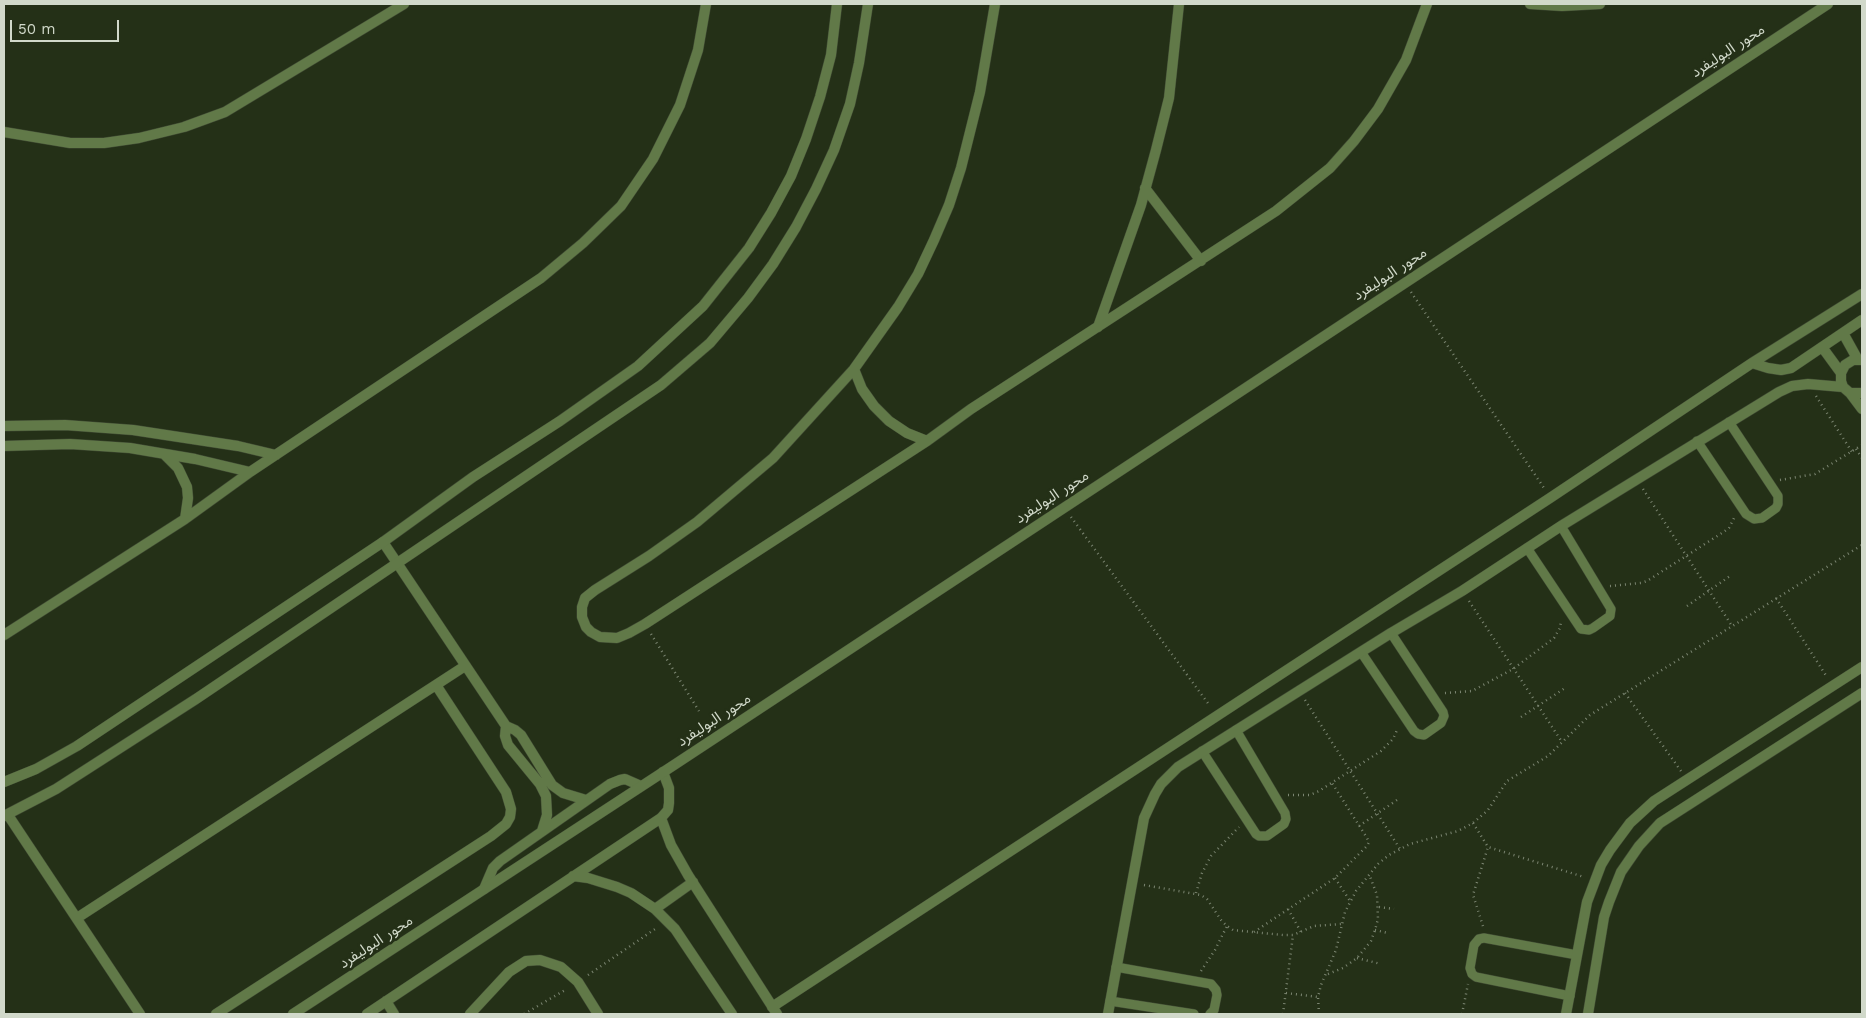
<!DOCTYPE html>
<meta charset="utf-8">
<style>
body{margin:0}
#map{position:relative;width:1866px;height:1018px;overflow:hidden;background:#243017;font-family:"Work Sans",sans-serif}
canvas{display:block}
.frame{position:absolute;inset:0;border:5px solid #d1d9ca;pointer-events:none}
.scale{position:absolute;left:10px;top:20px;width:109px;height:22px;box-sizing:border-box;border:2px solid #d1d9ca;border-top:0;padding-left:6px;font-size:15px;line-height:18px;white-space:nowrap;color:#d1d9ca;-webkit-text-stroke:4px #243017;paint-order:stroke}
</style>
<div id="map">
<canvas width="1866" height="1018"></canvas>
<div class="frame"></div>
<div class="scale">50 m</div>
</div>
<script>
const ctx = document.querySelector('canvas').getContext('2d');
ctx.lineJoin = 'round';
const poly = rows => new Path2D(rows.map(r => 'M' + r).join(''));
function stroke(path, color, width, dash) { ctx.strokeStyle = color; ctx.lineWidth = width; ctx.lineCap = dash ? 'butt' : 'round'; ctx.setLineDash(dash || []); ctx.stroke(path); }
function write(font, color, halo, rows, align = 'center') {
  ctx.font = font + ' "Work Sans","Noto Sans Arabic",sans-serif'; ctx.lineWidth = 5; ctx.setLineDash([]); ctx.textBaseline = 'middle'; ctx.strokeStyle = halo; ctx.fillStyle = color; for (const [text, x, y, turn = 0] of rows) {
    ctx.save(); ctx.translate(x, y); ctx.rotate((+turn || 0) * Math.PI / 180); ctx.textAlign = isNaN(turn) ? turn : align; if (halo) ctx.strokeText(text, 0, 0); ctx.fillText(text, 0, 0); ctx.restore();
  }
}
const service = poly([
 [1697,441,1746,514,1754,519,1762,518,1776,508,1778,504,1778,496,1729,422],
 [1527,548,1581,629,1589,630,1593,628,1610,616,1611,609,1561,526],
 [1361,652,1414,731,1418,734,1424,735,1441,723,1444,716,1443,712,1391,633],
 [1202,751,1256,834,1259,836,1267,836,1284,824,1286,819,1285,813,1236,730],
 [1116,967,1211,984,1216,990,1217,995,1214,1010,1210,1014],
 [1570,996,1476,977,1472,974,1470,968,1474,945,1479,939,1484,938,1577,955],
 [1110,1001,1194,1014]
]);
const minor = poly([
 [995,4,980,92,961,168,949,205,934,240,918,274,898,307,854,369,773,458,697,522,649,556,595,590,585,598,582,607,582,617,586,627,591,632,600,637,617,638,629,633,645,624,927,441,971,409,1276,211,1330,168,1354,141,1378,109,1406,60,1427,4],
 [1530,4,1562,6,1600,4],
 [4,132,70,143,104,143,139,138,184,127,225,112,404,4],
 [1145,188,1201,261],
 [1098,327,1141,205,1156,150,1169,98,1179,4],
 [1843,333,1858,360],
 [1822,347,1841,373],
 [1862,360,1853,360,1845,365,1841,373,1841,381,1843,387,1850,393,1862,393],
 [1752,363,1768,368,1781,370,1791,368,1862,320],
 [854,369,862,389,874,406,889,421,907,433,927,441],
 [1850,393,1862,409],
 [4,426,65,425,133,430,238,446,276,455],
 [4,446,70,444,130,448,195,459,250,472],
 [164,454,178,468,187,487,188,498,185,519],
 [383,542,506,726,515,730,521,735,552,785,563,793,586,800],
 [4,635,185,519,250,472,541,278,583,243,621,206,653,159,680,105,698,50,706,4],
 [506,726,505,736,508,745,540,784,546,796,547,815,542,831],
 [8,815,140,1014],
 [661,818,671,845,688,875,777,1014],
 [573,876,588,878,617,887,631,893,655,909,675,929,732,1014],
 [484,889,493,868,500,861,610,784,620,780,625,779,641,786],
 [655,909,693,882],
 [77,918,465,666],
 [386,1001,394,1014],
 [772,1007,1550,498,1752,363,1862,294],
 [216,1014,491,836,506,824,510,817,511,809,506,792,436,685],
 [367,1014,661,818,668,810,669,803,669,788,663,772],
 [470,1014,509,972,526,961,540,960,561,967,578,982,598,1014],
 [1108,1014,1144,818,1155,794,1161,784,1178,767,1391,633,1462,591,1561,526,1779,392,1792,386,1808,384,1843,387],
 [1566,1014,1587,902,1601,865,1610,850,1630,823,1654,801,1862,667],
 [1588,1014,1604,917,1609,902,1621,872,1639,846,1660,823,1862,693]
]);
const tertiary = poly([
 [4,782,36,769,77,746,383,542,473,477,560,421,638,366,703,306,749,248,771,213,791,176,806,139,820,97,831,55,837,4],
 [4,816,56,789,196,699,661,385,710,343,748,298,773,264,796,227,816,189,834,150,850,104,859,63,868,4],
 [293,1014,674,765,1828,4]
]);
stroke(service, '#404b34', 10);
stroke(minor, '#404b34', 11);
stroke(tertiary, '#404b34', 11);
stroke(poly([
 [1411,292,1544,488],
 [1816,396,1852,452],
 [1856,449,1862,458],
 [1780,480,1815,474,1862,445],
 [1643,489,1732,626],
 [1071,517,1210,706],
 [1610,586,1641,583,1647,581,1722,533,1729,528,1734,518],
 [1776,598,1827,677],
 [1469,601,1562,742],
 [1687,606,1730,576],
 [651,634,699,711],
 [1445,693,1472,691,1513,669,1554,638,1560,628,1561,621],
 [1625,693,1681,771],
 [1305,700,1400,849],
 [1521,717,1565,688],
 [1288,795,1310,795,1319,791,1381,751,1393,739,1398,728],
 [1473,823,1488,847,1584,877],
 [1359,826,1397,800],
 [1335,878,1350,901],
 [1144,885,1201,895,1207,899,1221,920,1227,926,1233,930,1283,935,1293,935,1314,926,1341,924],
 [1196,893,1202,873,1211,856,1239,827],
 [1379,907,1394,909],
 [1288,909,1301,932],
 [1483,926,1473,895,1488,847],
 [1375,930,1388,933],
 [1254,932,1335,878,1367,846,1369,842,1367,838,1332,783],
 [1357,958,1381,964],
 [1201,971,1215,950,1227,926],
 [1328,974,1343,968,1357,958,1371,941,1375,930,1378,919,1377,895,1369,874],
 [588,975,658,927],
 [1286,993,1318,997],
 [524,1014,567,989],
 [1283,1014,1293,935],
 [1319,1014,1318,997,1321,985,1336,950,1345,912,1356,891,1378,864,1389,855,1410,844,1458,831,1473,823,1488,810,1507,781,1548,756,1590,715,1862,545],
 [1462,1014,1468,984]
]), '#7c8672', 2.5, [1, 4]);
stroke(service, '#617948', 9);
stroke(minor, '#617948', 10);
stroke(tertiary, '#617948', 10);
write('15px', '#d1d9ca', '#243017', [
 ["محور البوليفرد",1728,51,-33],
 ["محور البوليفرد",1390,274,-33],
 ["محور البوليفرد",1052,497,-33],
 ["محور البوليفرد",714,720,-33],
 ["محور البوليفرد",376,942,-33]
]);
</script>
